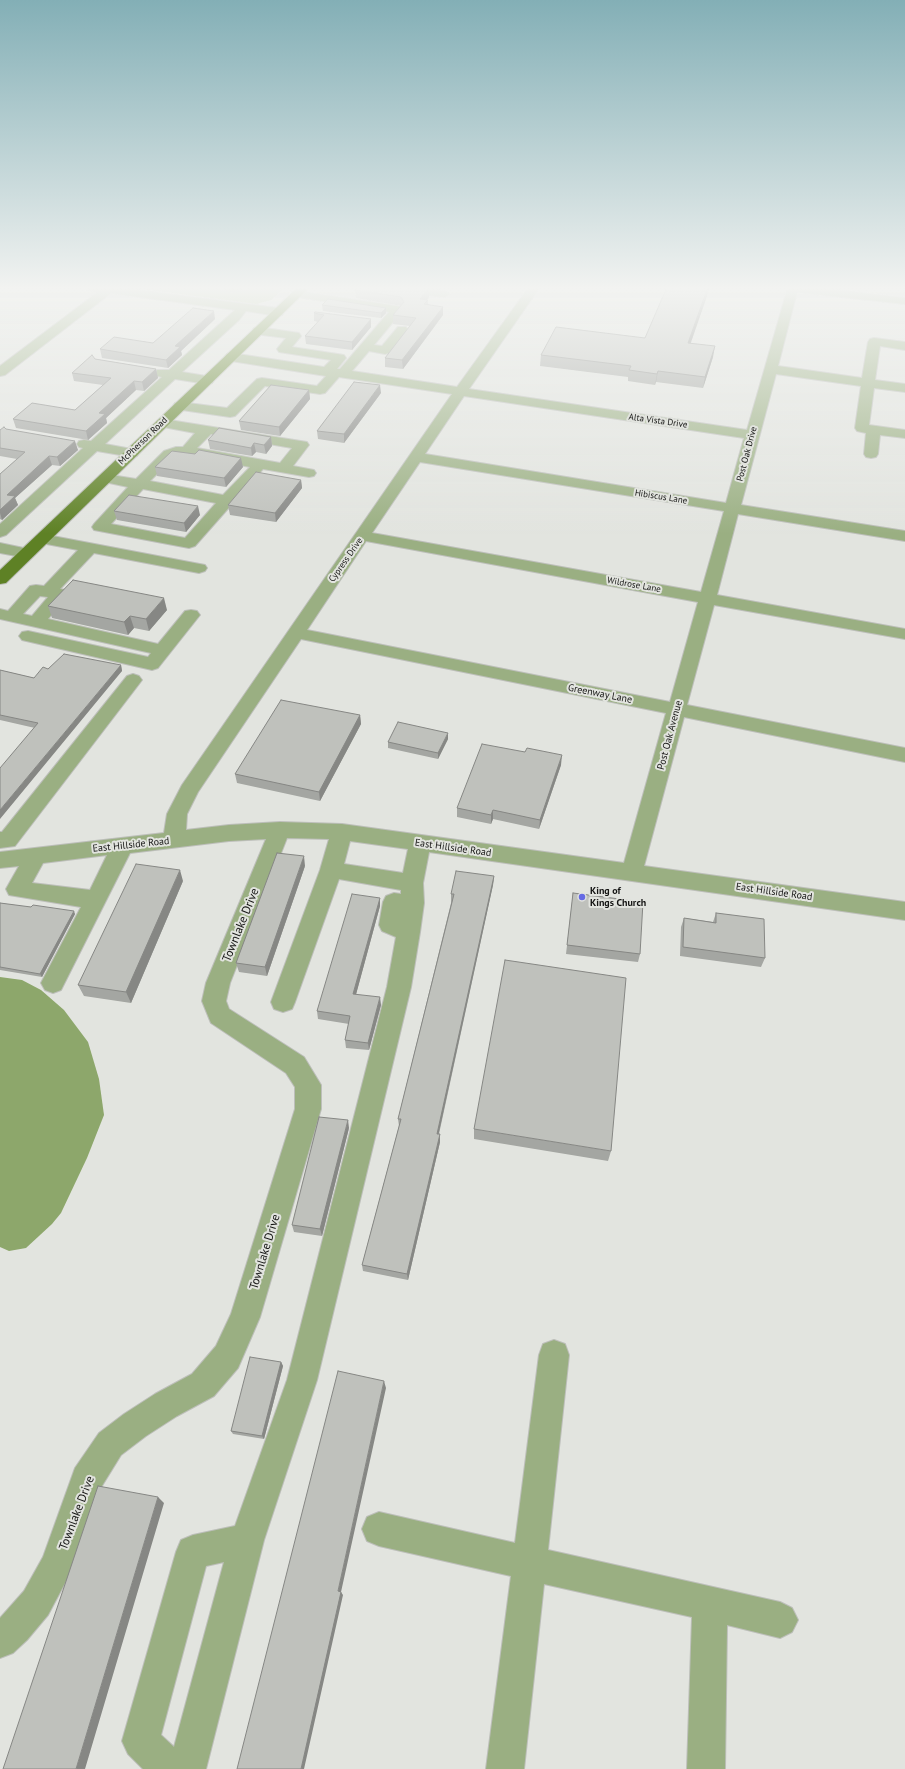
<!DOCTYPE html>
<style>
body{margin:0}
canvas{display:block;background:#e2e4df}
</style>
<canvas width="905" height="1769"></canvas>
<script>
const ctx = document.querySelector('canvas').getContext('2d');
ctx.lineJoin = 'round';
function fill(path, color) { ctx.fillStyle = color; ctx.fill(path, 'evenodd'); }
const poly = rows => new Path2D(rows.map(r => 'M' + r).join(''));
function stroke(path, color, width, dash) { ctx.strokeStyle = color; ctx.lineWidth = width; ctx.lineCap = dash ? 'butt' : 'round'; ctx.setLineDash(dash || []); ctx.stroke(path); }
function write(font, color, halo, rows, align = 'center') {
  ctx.font = font + ' "PT Sans",sans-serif'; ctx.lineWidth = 4; ctx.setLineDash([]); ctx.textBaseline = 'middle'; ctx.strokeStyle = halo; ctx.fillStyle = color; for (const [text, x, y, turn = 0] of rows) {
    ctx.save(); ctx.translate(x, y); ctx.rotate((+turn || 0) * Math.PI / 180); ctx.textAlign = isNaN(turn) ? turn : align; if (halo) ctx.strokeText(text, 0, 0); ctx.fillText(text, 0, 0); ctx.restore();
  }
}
fill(poly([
 [128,287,286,287,271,300,256,304]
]), '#adc88d');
fill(poly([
 [0,977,22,980,41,990,64,1010,88,1042,99,1079,104,1115,87,1158,61,1213,52,1224,26,1248,9,1251,0,1247]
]), '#8da76b');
const minor = poly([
 [84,287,113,287,278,308,282,309,284,312,282,315,278,316,246,311,239,320,182,372,212,377,214,380,212,383,207,384,175,379,105,444,137,450,139,453,137,456,132,457,97,451,6,535,0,537,0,524,83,448,79,447,77,444,79,441,84,440,91,441,162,377,157,376,156,373,157,370,169,370,235,310,111,293,5,375,0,376,0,366,98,292,85,289,84,287],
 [219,287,247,287,245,289,232,292,221,289,219,287],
 [382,287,412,287,444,291,450,294,444,297,388,290,382,287],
 [529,287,540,287,469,389,747,430,788,287,810,287,905,298,905,304,797,292,778,366,862,378,868,342,870,339,874,338,905,342,905,350,880,346,875,380,905,384,905,392,874,388,869,425,905,430,905,438,880,435,878,454,876,457,871,458,866,457,864,454,866,433,857,431,855,428,861,386,776,374,741,505,905,531,905,541,738,514,717,595,905,629,905,639,714,605,687,705,905,748,905,762,684,717,644,866,905,902,905,920,429,852,423,883,424,903,420,932,411,987,317,1380,264,1540,206,1769,143,1769,128,1754,122,1741,176,1552,181,1540,193,1535,235,1526,287,1380,387,987,396,937,382,931,379,925,383,902,386,896,394,893,401,894,401,890,339,879,295,1002,292,1009,283,1012,274,1009,271,1002,320,870,329,839,287,838,230,983,226,1001,229,1009,304,1057,321,1085,321,1109,260,1317,238,1368,214,1396,177,1416,146,1436,121,1455,100,1489,74,1566,48,1615,27,1640,13,1653,0,1658,0,1618,24,1591,43,1557,75,1468,99,1433,124,1414,155,1394,192,1374,216,1346,231,1314,295,1109,295,1087,286,1073,211,1023,202,1001,206,983,266,839,229,841,130,853,61,990,53,993,45,990,41,983,81,907,9,895,6,889,19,866,0,868,0,852,164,833,167,814,182,785,452,394,339,377,325,393,320,394,265,386,235,416,230,417,175,409,173,406,175,403,180,402,227,408,257,379,262,378,317,386,326,376,231,361,227,360,225,357,227,354,231,353,324,367,331,360,279,352,277,349,286,338,254,334,252,331,254,328,258,327,299,333,301,336,292,347,344,355,346,358,337,369,340,369,389,312,293,296,291,294,293,292,297,291,397,306,401,307,403,310,374,345,382,346,398,327,406,327,408,330,406,333,389,353,385,354,369,351,352,371,457,387,529,287],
 [464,396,744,438,726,503,425,454,464,396],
 [420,462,724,511,701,592,372,533,420,462],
 [366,541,698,602,670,702,307,630,366,541],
 [301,639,666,713,624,863,342,824,280,822,229,825,186,830,187,814,198,792,301,639],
 [350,841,408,849,403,873,344,864,350,841],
 [107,855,90,890,32,883,43,863,107,855],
 [224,1562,174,1747,161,1735,206,1566,224,1562],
 [163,419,307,442,309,445,293,466,314,470,316,473,314,476,309,477,263,469,195,546,189,548,94,530,92,527,94,524,128,487,100,481,98,478,100,475,105,474,136,479,164,451,176,447,183,447,195,433,158,426,156,423,158,420,163,419],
 [211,434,292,448,280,463,197,448,211,434],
 [178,455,187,455,250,467,223,495,150,481,174,457,178,455],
 [143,489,216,503,185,538,111,524,143,489],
 [42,534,205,565,207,568,205,571,199,573,94,553,60,589,66,590,68,594,48,619,158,644,185,611,191,610,197,611,200,615,158,668,152,670,22,640,19,636,22,632,28,631,148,657,151,653,0,619,0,609,8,611,30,586,36,585,44,586,78,550,36,542,34,539,36,536,42,534],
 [40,596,48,597,32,616,23,614,40,596],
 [0,543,33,550,35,553,33,556,27,558,0,553,0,543],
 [133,674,139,676,142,680,139,684,15,846,0,848,0,832,2,832,127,676,133,674],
 [554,1340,565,1344,569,1355,548,1550,780,1602,792,1608,798,1620,792,1632,780,1638,727,1625,725,1769,687,1769,692,1617,544,1584,524,1769,486,1769,511,1576,379,1546,367,1541,362,1529,367,1517,379,1512,515,1543,539,1355,543,1344,554,1340]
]);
const major = poly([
 [298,287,310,287,6,583,0,584,0,570,298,287]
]);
stroke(minor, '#bdbfba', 2);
stroke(major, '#bdbfba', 2);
fill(minor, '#9aaf82');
fill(major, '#5e8125');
fill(poly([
 [421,287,437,287,435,288],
 [709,287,707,296,690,343,713,357,703,388,656,382,655,385,628,381,628,377,540,366,541,355,645,338],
 [355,290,429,297,427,300,428,300,428,305,443,315,403,369,385,367,385,358,410,326,393,324,393,315,401,306,356,298],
 [322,305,386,308,386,313,381,318,323,311],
 [314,313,371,319,371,327,352,350,306,344,305,336,318,322,314,321],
 [215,319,181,351,182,355,168,368,102,358,100,349,153,343],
 [95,359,156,369,158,378,144,391,136,390,106,418,107,423,88,440,16,428,13,419,75,410,103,385,74,381,72,373],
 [309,390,310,399,280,436,241,430,239,421],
 [381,393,344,443,318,439,317,431],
 [6,429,78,450,60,466,52,465,15,498,18,505,2,520,0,519,0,474,17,459,0,456,0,430],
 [271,437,272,446,266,454,256,452,252,456,210,449,208,440],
 [195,454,243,467,226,487,157,476,155,467],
 [301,480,302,488,276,522,230,515,228,505],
 [114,511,200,515,186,532,117,520],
 [48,606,167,610,149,631,134,628,128,635,52,618],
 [121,665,122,671,35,728,0,720,0,670,34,678,48,669],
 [360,715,361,724,320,801,237,783,235,774],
 [448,739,438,759,388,748,388,742],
 [525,752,561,765,539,829,493,819,491,824,457,817,457,808],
 [305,866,267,976,239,972,236,963],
 [494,876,493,885,439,1134,440,1134,440,1142,408,1280,363,1271,362,1265,399,1126,398,1119,451,903,451,894],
 [183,881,131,1003,84,996,78,985],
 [573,893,640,954,638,962,566,954],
 [380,898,380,906,356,994,381,1005,369,1050,346,1048,345,1040,349,1024,318,1019,317,1011],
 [0,903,75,914,42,977,0,970],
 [716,913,765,958,761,967,680,956,681,927,684,918,713,922],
 [349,1128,322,1236,294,1232,292,1225],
 [474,1129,611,1151,608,1161,474,1139],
 [281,1362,283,1366,264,1439,233,1434,231,1431]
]), '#a4a6a2');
fill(poly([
 [709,287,707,296,687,354,688,343],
 [429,288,429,297,421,308,420,299],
 [443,307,443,315,403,369,402,360],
 [386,308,386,313,381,318,381,313],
 [214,311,215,319,181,351,182,355,168,368,166,360,175,346],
 [371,319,371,327,352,350,352,342],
 [715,346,713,357,703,388,705,377],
 [156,369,158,378,144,391,142,382],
 [658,371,656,382,655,385,657,374],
 [134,381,136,390,106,418,107,423,88,440,86,431,99,413],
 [380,385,381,393,344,443,344,434],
 [309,390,310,399,280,436,279,427],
 [271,437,272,446,266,454,264,445],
 [75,441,78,450,60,466,57,457],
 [254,443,256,452,252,456,251,448],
 [49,456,52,465,15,498,18,505,2,520,0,513,0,510,7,495],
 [241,458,243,467,226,487,224,478],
 [301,480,302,488,276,522,275,513],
 [198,506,200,515,186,532,184,523],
 [164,598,167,610,149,631,146,619],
 [130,616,134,628,128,635,124,622],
 [121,665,122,671,0,819,0,810],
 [360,715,361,724,320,801,319,792],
 [448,733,448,739,438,759,438,753],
 [562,755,561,765,539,829,540,820],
 [493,810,493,819,491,824,491,815],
 [304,856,305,866,267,976,265,967],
 [180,870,183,881,131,1003,126,992],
 [494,876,493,885,437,1141,437,1134],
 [380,898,380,906,354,1002,353,994],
 [74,911,75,914,42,977,40,974],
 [380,997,381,1005,369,1050,368,1043],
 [348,1120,349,1128,322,1236,320,1229],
 [440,1134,440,1142,408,1280,407,1274],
 [281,1362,283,1366,264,1439,262,1436],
 [384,1381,386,1388,341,1592,343,1595,304,1769,301,1769,338,1591],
 [158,1497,164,1503,85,1769,76,1769]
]), '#868784');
const building = poly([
 [358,287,417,287,429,288,420,299,428,300,424,304,443,307,402,360,385,358,416,318,393,315,404,302,401,297,355,290,358,287],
 [667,287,708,287,688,343,715,346,705,377,658,371,657,374,629,370,631,366,541,355,556,327,645,338,667,287],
 [328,299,386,308,381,313,322,305,328,299],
 [193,308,214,311,175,346,180,347,166,360,100,349,114,337,153,343,193,308],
 [315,312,371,319,352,342,305,336,324,315,314,313,315,312],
 [92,355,95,359,156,369,142,382,134,381,99,413,105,414,86,431,13,419,32,403,75,410,111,378,72,373,92,355],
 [354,382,380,385,344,434,317,431,354,382],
 [271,385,309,390,279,427,239,421,271,385],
 [4,427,6,429,75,441,57,457,49,456,7,495,15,496,0,510,0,474,25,452,0,448,0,430,4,427],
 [219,428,271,437,264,445,254,443,251,448,208,440,219,428],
 [199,450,241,458,224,478,155,467,172,451,195,454,199,450],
 [256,472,301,480,275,513,228,505,256,472],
 [129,495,198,506,184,523,114,511,129,495],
 [73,580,164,598,146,619,130,616,124,622,48,606,73,580],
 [64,654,121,665,0,810,0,768,38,723,0,715,0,670,34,678,43,667,48,669,64,654],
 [281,700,360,715,319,792,235,774,281,700],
 [398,722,448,733,438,753,388,742,398,722],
 [482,744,525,752,527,748,562,755,540,820,493,810,491,815,457,808,482,744],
 [277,853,304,856,265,967,236,963,277,853],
 [136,864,180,870,126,992,78,985,136,864],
 [456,871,494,876,437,1134,440,1134,407,1274,362,1265,401,1119,398,1119,454,894,451,894,456,871],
 [573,893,643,902,640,954,567,945,573,893],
 [352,894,380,898,353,994,380,997,368,1043,345,1040,350,1016,317,1011,352,894],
 [0,903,31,907,33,905,74,911,40,974,0,967,0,903],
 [716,913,764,919,765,958,683,947,684,918,716,923,716,913],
 [505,960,626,978,611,1151,474,1129,505,960],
 [319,1117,348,1120,320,1229,292,1225,319,1117],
 [250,1357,281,1362,262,1436,231,1431,250,1357],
 [338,1371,384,1381,338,1591,341,1592,301,1769,237,1769,338,1371],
 [98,1486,158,1497,76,1769,3,1769,98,1486]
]);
fill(building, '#bfc1bc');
stroke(building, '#868784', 1);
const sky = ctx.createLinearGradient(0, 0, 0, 534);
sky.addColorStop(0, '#83afb6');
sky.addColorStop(0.54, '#f2f3f1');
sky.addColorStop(1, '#f2f3f100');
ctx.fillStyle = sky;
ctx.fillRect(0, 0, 905, 534);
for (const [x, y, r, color] of [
 [582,897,4,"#666ae3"]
]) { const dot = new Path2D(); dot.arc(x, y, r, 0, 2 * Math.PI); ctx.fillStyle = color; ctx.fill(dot); stroke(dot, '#e2e4df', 1.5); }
write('9px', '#141413', '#e2e4df', [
 ["Alta Vista Drive",658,421,8],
 ["McPherson Road",143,441,-44],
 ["Post Oak Drive",747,454,-75],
 ["Hibiscus Lane",661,497,9],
 ["Cypress Drive",346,560,-55],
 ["Wildrose Lane",634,585,10]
]);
write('10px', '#141413', '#e2e4df', [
 ["Greenway Lane",600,694,11],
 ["Post Oak Avenue",670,735,-75],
 ["East Hillside Road",131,845,-6],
 ["East Hillside Road",453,848,8],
 ["East Hillside Road",774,892,8]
]);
write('bold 10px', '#141413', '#e2e4df', [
 ["King of",590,891],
 ["Kings Church",590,903]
], 'left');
write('12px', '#141413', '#e2e4df', [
 ["Townlake Drive",241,925,-68],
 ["Townlake Drive",265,1252,-73],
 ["Townlake Drive",77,1513,-69]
]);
</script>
